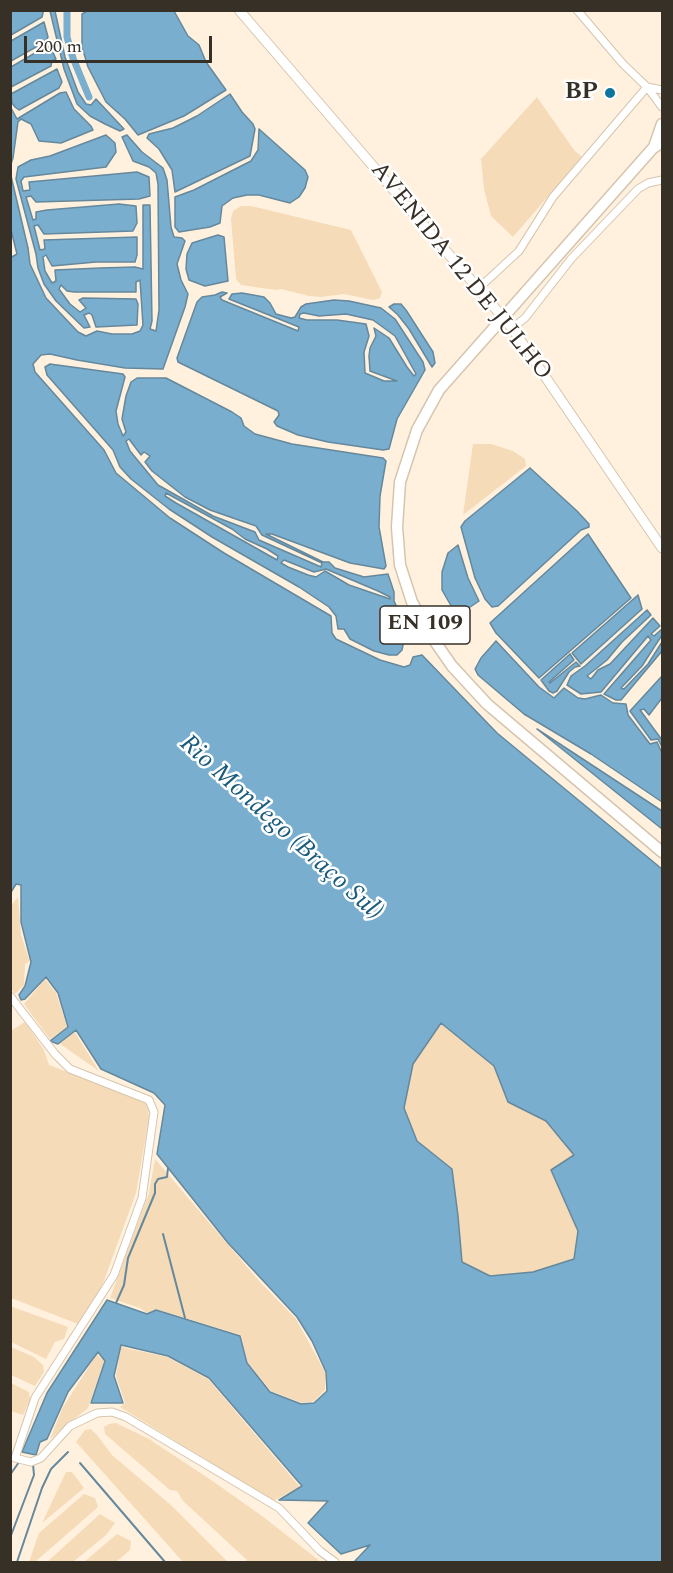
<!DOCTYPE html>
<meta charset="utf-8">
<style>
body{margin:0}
#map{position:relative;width:673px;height:1573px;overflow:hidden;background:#fff1de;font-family:Spectral,serif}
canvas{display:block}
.frame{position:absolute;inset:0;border:12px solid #373027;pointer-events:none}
.scale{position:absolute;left:24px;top:36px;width:188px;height:27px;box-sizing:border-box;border:3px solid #373027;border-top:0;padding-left:8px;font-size:18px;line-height:21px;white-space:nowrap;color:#373027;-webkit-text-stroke:4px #fff;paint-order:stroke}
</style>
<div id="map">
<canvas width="673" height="1573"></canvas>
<div class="frame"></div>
<div class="scale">200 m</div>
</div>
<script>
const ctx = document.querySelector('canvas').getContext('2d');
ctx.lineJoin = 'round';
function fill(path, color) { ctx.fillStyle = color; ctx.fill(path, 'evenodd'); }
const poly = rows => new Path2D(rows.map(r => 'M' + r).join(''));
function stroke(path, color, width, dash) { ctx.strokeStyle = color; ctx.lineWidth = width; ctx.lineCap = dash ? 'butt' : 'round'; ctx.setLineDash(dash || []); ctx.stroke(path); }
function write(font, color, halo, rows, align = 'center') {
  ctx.font = font + ' Spectral,serif'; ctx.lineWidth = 5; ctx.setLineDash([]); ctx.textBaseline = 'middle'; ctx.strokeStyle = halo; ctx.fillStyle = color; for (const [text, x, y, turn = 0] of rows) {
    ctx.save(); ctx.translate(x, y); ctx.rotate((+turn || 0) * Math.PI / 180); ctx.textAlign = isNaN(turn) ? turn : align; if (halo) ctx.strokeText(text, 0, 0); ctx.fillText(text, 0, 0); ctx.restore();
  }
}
fill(poly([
 [537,97,574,150,582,157,513,237,491,216,484,189,481,159],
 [241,206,251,206,351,230,382,292,380,298,373,300,344,294,321,297,309,296,281,289,276,290,241,285,236,279,231,219,233,211],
 [473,444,491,444,513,451,525,459,526,466,463,515],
 [18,897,21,935,29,959,29,962,25,964,24,985,15,994,11,988,10,907],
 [45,979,56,993,67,1027,50,1039,24,1004],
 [25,1022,44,1050,49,1065,142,1100,148,1107,149,1118,136,1193,102,1286,78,1324,11,1298,10,1034,12,1030],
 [441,1023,494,1066,508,1102,546,1121,574,1155,551,1170,578,1231,574,1259,533,1272,490,1276,462,1262,458,1216,452,1169,417,1141,404,1108,413,1064],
 [74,1031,99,1071,60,1044],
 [155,1159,259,1281,296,1319,325,1372,325,1390,314,1401,302,1403,271,1391,248,1363,241,1335,156,1309,147,1313,140,1308,110,1298,149,1193],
 [10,1306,68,1327,64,1339,55,1342,46,1359,11,1342],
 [11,1347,34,1357,43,1365,44,1372,35,1386,11,1375],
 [121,1347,167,1357,208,1379,300,1487,273,1501,120,1407,125,1403,116,1376],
 [97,1354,104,1361,88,1408,50,1439,63,1407],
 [11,1383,29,1392,30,1400,23,1415,11,1411],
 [116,1423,149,1439,214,1482,262,1516,321,1562,244,1562,247,1560,183,1501,177,1491,170,1490,105,1434,104,1427,109,1424],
 [91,1429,97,1435,112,1455,172,1506,228,1562,183,1562,76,1442,85,1430],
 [66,1472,72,1472,84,1488,42,1523],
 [84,1494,95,1498,98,1507,35,1562,29,1562,39,1533],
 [100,1514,115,1523,106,1535,73,1562,47,1562],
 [117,1534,131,1541,130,1550,116,1562,84,1562]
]), '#f5dbb7');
const water = poly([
 [11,10,43,11,43,13,42,17,11,35,11,10],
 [89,10,174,11,188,36,199,45,206,62,226,90,184,116,138,135,125,119,106,102,88,67,82,47,82,14,89,10],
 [50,11,55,11,65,57,78,92,86,104,91,105,96,99,124,129,120,131,105,124,90,116,77,104,64,69,50,11],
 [44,22,48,37,45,42,11,61,11,41,44,22],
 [47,46,51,48,56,59,52,61,51,66,11,87,11,67,47,46],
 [57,69,62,82,59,88,19,110,15,107,12,103,11,94,57,69],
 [66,92,74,109,91,126,93,130,61,143,39,141,31,124,21,119,18,122,13,158,11,164,11,108,17,119,60,93,66,92],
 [230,94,242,112,253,124,255,129,250,156,175,192,172,170,159,149,147,138,149,134,173,128,197,116,230,94],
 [259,129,305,170,308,177,305,188,299,197,290,203,259,195,247,195,233,198,222,206,220,223,210,227,179,232,175,227,175,197,194,190,251,161,258,150,259,129],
 [106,135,115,143,116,152,106,167,24,177,21,181,23,191,30,190,29,182,137,172,149,177,150,196,139,199,36,202,31,196,26,197,33,220,36,219,36,212,47,210,119,204,136,206,137,223,133,231,44,234,38,225,34,226,40,250,45,249,44,240,137,237,137,255,135,262,96,262,52,266,46,255,43,257,45,271,52,283,56,281,55,270,100,268,135,267,143,269,143,205,150,205,152,321,150,329,156,331,159,310,158,184,156,173,149,167,133,161,122,137,127,135,142,152,163,168,167,180,171,227,174,237,182,238,185,241,177,264,181,280,188,294,185,307,163,369,125,368,77,360,50,354,41,355,33,364,35,372,104,450,116,473,170,518,224,553,331,616,332,633,336,639,380,660,404,667,410,665,413,657,422,655,497,733,662,869,662,1562,354,1562,370,1545,341,1554,308,1523,328,1501,279,1500,302,1486,209,1378,168,1356,121,1345,114,1376,123,1403,91,1403,105,1361,98,1352,68,1392,47,1439,40,1442,36,1455,22,1452,47,1393,107,1300,147,1314,156,1310,240,1336,247,1363,270,1392,301,1404,314,1403,327,1391,326,1372,312,1341,297,1317,228,1243,157,1154,165,1105,154,1093,101,1069,76,1030,58,1044,50,1041,68,1027,58,993,46,977,25,999,21,1000,19,995,25,986,31,962,21,922,21,885,16,884,10,894,10,258,17,254,11,230,11,176,28,248,30,264,46,298,78,332,86,336,97,331,112,334,132,334,140,331,143,325,140,280,136,282,136,292,74,292,67,291,61,285,59,289,70,304,80,312,86,308,79,300,83,298,136,299,138,304,137,325,96,327,92,315,89,313,84,315,90,327,84,328,56,301,44,284,38,268,36,254,16,179,18,167,31,160,50,156,106,135],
 [441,1023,494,1066,508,1102,546,1121,574,1155,551,1170,578,1231,574,1259,533,1272,490,1276,462,1262,458,1216,452,1169,417,1141,404,1108,413,1064,441,1023],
 [218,235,224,237,228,281,205,286,189,280,186,269,187,254,192,243,218,235],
 [222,292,227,293,220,297,222,300,298,331,299,327,229,299,232,294,242,293,264,297,270,303,276,314,291,318,295,317,301,307,306,304,334,300,349,301,381,308,395,319,423,362,425,370,397,419,389,449,383,450,328,442,298,435,277,426,274,422,279,415,278,411,178,362,177,358,197,302,202,297,215,295,222,292],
 [304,313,319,316,346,314,373,320,395,336,416,374,414,376,407,367,389,338,374,328,376,336,370,348,369,356,370,371,397,381,384,381,365,373,364,352,369,336,366,324,337,320,307,320,299,318,300,314,304,313],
 [394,304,401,304,406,310,433,352,435,363,432,367,409,329,398,315,389,307,394,304],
 [50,364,123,374,125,377,116,411,118,424,123,436,126,432,122,419,126,396,131,382,137,378,166,378,232,412,241,418,244,426,255,434,292,444,383,458,386,461,380,496,379,527,386,566,384,569,350,563,272,534,266,534,323,562,329,562,335,568,364,577,388,574,394,592,394,601,405,624,405,635,402,650,397,655,389,655,374,651,350,639,344,629,338,629,336,616,329,607,299,587,212,537,169,509,131,479,120,467,113,450,47,375,45,367,50,364],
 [129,439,141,455,144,452,150,456,145,462,152,471,185,497,210,510,256,526,262,535,322,563,321,567,259,540,255,532,213,516,158,485,130,451,126,441,129,439],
 [166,493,232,529,245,539,267,549,278,556,277,560,176,503,165,496,166,493],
 [284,560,314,572,326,569,378,591,390,597,390,599,349,585,325,571,316,577,308,575,288,567,281,563,284,560],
 [530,468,577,511,589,524,589,527,581,530,498,606,492,607,485,599,475,578,461,527,465,521,530,468],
 [588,534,631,598,539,678,496,633,490,623,588,534],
 [458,545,468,578,479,601,457,616,442,590,442,572,448,553,458,545],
 [638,595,642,609,581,664,572,653,638,595],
 [647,610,651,615,622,642,607,660,587,676,591,679,598,670,610,664,653,618,660,626,651,634,654,636,662,629,662,635,642,666,621,688,624,689,648,664,662,642,662,651,621,700,616,700,604,694,651,640,648,636,601,692,581,694,567,685,571,676,585,666,647,610],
 [496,641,539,687,554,698,564,688,578,698,585,699,601,695,613,703,626,704,628,715,650,744,657,742,662,753,662,802,591,754,524,714,478,675,475,669,481,658,496,641],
 [570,654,574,660,549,682,550,683,576,662,580,666,575,667,569,672,557,691,553,693,549,691,541,680,570,654],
 [662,676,662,698,649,715,644,709,640,710,662,740,662,747,658,739,651,740,630,711,662,676],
 [537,729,662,811,662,829,537,729]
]);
fill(water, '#79aece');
stroke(water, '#65889c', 1.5);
stroke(poly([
 [163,1234,185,1318],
 [116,1303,124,1285,128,1258,155,1193,155,1184,158,1179,167,1177,168,1168],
 [80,1463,165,1562],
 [10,1475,19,1462,22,1462],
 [10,1538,34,1475,33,1464],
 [17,1562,42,1488,51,1469,68,1452]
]), '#65889c', 2);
stroke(poly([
 [67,10,67,37,73,58,89,97]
]), '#79aece', 7);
const street = poly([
 [577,10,623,64,647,87,662,107],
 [647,87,662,90],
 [479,288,519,251,553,197,647,87],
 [512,328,525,318,571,259,638,189,648,183,662,180],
 [10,996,55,1054,70,1069,149,1100,154,1112,142,1198,114,1275,35,1398,15,1458,31,1462,41,1458,70,1426,97,1413,112,1412,126,1417,279,1508,320,1551,335,1562]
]);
const secondary = poly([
 [239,10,512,328,662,548]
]);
const primary = poly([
 [654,147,662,124],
 [515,304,653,148,662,142],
 [493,329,439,390,417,430,400,482,397,527,400,565,412,602,429,633,452,666,487,704,662,852]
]);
stroke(street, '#d6c5ae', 9);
stroke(secondary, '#d6c5ae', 11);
stroke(primary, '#d6c5ae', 13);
stroke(street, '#fff', 7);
stroke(secondary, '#fff', 9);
stroke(primary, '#fff', 10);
const primaryBridge = poly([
 [493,329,515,304]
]);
stroke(primaryBridge, '#d6c5ae', 13, []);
stroke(primaryBridge, '#fff', 10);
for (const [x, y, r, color] of [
 [610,93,6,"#1074a1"]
]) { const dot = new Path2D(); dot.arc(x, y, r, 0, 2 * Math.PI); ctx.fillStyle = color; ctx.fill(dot); stroke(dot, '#fff', 2); }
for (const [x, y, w] of [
 [425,625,90]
]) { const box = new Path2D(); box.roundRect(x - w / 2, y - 19, w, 38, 4.5); ctx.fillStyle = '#fff'; ctx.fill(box); stroke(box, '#373027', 1.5); }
write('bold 22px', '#373027', null, [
 ["EN 109",425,625]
]);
write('bold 24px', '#373027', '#fff', [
 ["BP",598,93]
], 'right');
write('24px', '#373027', '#fff', [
 ["AVENIDA 12 DE JULHO",460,272,51]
]);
write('italic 26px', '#1b5b7c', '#fff', [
 ["Rio Mondego (Braço Sul)",280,829,42]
]);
</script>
